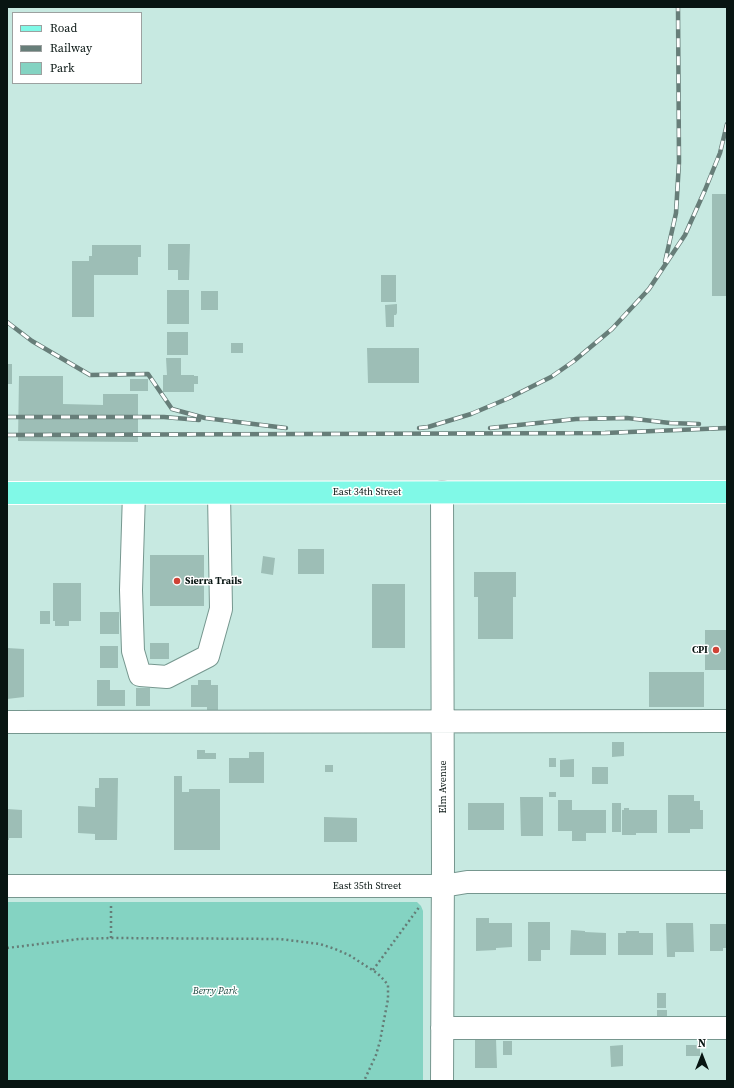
<!DOCTYPE html>
<style>
body{margin:0}
#map{position:relative;width:734px;height:1088px;overflow:hidden;background:#c7e9e1;font-family:"Source Serif 4",serif}
canvas{display:block}
.frame{position:absolute;inset:0;border:8px solid #081512;pointer-events:none}
.legend{position:absolute;left:12px;top:12px;width:130px;height:72px;box-sizing:border-box;background:#fff;border:1px solid #9ca1a0;margin:0;padding:5px 7px;list-style:none;font-size:12px;color:#081512}
.legend li{display:flex;align-items:center;gap:8px;height:20px}
.legend b{width:20px;border:1px solid #9ca1a0}
.north{position:absolute;left:682px;top:1036px;width:40px;height:40px;-webkit-text-stroke:3px #fff;paint-order:stroke;rotate:0deg;font-size:11px;font-weight:700;line-height:16px;text-align:center;color:#081512}
.north::after{content:'';display:block;margin:auto;width:14px;height:18px;background:#081512;clip-path:polygon(50% 0,100% 100%,50% 72%,0 100%)}
</style>
<div id="map">
<canvas width="734" height="1088"></canvas>
<div class="frame"></div>
<ul class="legend">
<li><b style="height:5px;background:#80f9e7"></b>Road</li>
<li><b style="height:5px;background:#677e79"></b>Railway</li>
<li><b style="height:11px;background:#84d3c2"></b>Park</li>
</ul>
<div class="north">N</div>
</div>
<script>
const ctx = document.querySelector('canvas').getContext('2d');
ctx.lineJoin = 'round';
function fill(path, color) { ctx.fillStyle = color; ctx.fill(path, 'evenodd'); }
const poly = rows => new Path2D(rows.map(r => 'M' + r).join(''));
function stroke(path, color, width, dash) { ctx.strokeStyle = color; ctx.lineWidth = width; ctx.lineCap = dash ? 'butt' : 'round'; ctx.setLineDash(dash || []); ctx.stroke(path); }
function write(font, color, halo, rows, align = 'center') {
  ctx.font = font + ' "Source Serif 4",serif'; ctx.lineWidth = 3; ctx.setLineDash([]); ctx.textBaseline = 'middle'; ctx.strokeStyle = halo; ctx.fillStyle = color; for (const [text, x, y, turn = 0] of rows) {
    ctx.save(); ctx.translate(x, y); ctx.rotate((+turn || 0) * Math.PI / 180); ctx.textAlign = isNaN(turn) ? turn : align; if (halo) ctx.strokeText(text, 0, 0); ctx.fillText(text, 0, 0); ctx.restore();
  }
}
fill(poly([
 [7,902,417,902,421,906,423,911,423,1081,7,1081]
]), '#84d3c2');
fill(poly([
 [712,194,727,194,727,296,712,296],
 [168,244,190,244,189,280,178,280,178,270,168,270],
 [92,245,141,245,141,257,138,257,138,275,94,275,94,317,72,317,72,261,89,261,89,256,92,256],
 [381,275,396,275,396,302,381,302],
 [167,290,189,290,189,324,167,324],
 [201,291,218,291,218,310,201,310],
 [397,304,397,313,396,315,394,315,394,327,386,327,385,305],
 [167,332,188,332,188,355,167,355],
 [231,343,243,343,243,353,231,353],
 [367,348,419,348,419,383,368,383],
 [166,358,181,358,181,375,194,375,194,376,198,376,198,384,194,384,194,392,163,392,163,375,167,375],
 [7,364,12,364,12,384,7,384],
 [19,376,63,376,63,404,103,405,103,394,138,394,138,442,18,441],
 [130,379,148,379,148,391,130,391],
 [298,549,324,549,324,574,298,574],
 [150,555,204,555,204,606,150,606],
 [263,556,275,558,273,575,261,573],
 [474,572,516,572,516,597,513,597,513,639,478,639,478,597,474,597],
 [53,583,81,583,81,621,69,621,69,626,55,626,55,621,53,621],
 [372,584,405,584,405,648,372,648],
 [40,611,50,611,50,624,40,624],
 [100,612,119,612,119,634,100,634],
 [705,630,727,630,727,670,705,670],
 [150,643,169,643,169,659,150,659],
 [100,646,118,646,118,668,100,668],
 [7,648,24,649,24,697,7,699],
 [649,672,704,672,704,707,649,707],
 [97,680,110,680,110,690,125,690,125,706,97,706],
 [198,680,211,680,211,685,218,685,218,711,207,711,207,707,191,707,191,685,198,685],
 [136,688,150,688,150,706,136,706],
 [612,742,624,742,624,756,612,757],
 [197,750,205,750,205,753,216,753,216,759,197,759],
 [249,752,264,752,264,783,229,783,229,758,249,758],
 [549,758,556,758,556,767,549,767],
 [574,759,574,777,560,777,560,760],
 [325,765,333,765,333,772,325,772],
 [592,767,608,767,608,784,592,784],
 [174,776,182,776,182,792,189,792,189,789,220,789,220,850,174,850],
 [99,778,118,778,117,840,95,840,95,834,78,833,78,806,95,807,95,788,99,788],
 [549,792,556,792,556,797,549,797],
 [668,795,694,795,694,801,700,801,700,810,703,810,703,829,690,829,690,833,668,833],
 [520,797,543,797,543,836,521,836],
 [558,800,572,800,572,810,606,810,606,833,586,833,586,841,572,841,572,831,558,831],
 [468,803,504,803,504,830,468,830],
 [612,803,621,803,621,832,612,832],
 [624,808,629,808,629,810,657,810,657,833,636,833,636,835,622,835,622,810,624,810],
 [7,809,22,810,22,838,9,838,9,840,7,840],
 [324,817,357,818,357,842,324,842],
 [476,918,489,918,489,923,512,923,512,947,496,948,496,950,476,951],
 [528,922,550,922,550,950,541,950,541,961,528,961],
 [666,923,693,923,694,952,675,952,675,957,667,957],
 [710,924,727,924,727,948,723,948,723,951,710,951],
 [571,930,585,931,585,932,606,933,606,955,570,955],
 [626,931,639,931,639,933,653,933,653,955,618,955,618,933,626,933],
 [657,993,666,993,666,1008,657,1008],
 [657,1010,667,1010,667,1021,657,1021],
 [475,1039,496,1039,497,1068,475,1068],
 [503,1041,512,1041,512,1055,503,1055],
 [623,1045,623,1066,611,1067,610,1046],
 [686,1045,700,1045,700,1056,686,1056]
]), '#9dbeb6');
const minor = poly([
 [442,492,443,864,442,1081],
 [134,493,131,590,133,651,140,675,167,677,208,656,221,609,219,493],
 [7,722,727,721],
 [7,886,443,886,467,882,727,882],
 [442,1028,727,1028]
]);
const major = poly([
 [7,493,727,492]
]);
stroke(minor, '#76978f', 24);
stroke(major, '#fff', 24);
stroke(poly([
 [111,906,111,938],
 [7,948,79,939,111,938,280,939,320,944,335,949,349,955,377,973,384,980,388,985,388,999,380,1041,376,1055,364,1081],
 [373,970,420,906]
]), '#657d77', 2.5, [2, 3]);
stroke(minor, '#fff', 22);
stroke(major, '#80f9e7', 22);
const rail = poly([
 [665,262,676,213,679,162,678,7],
 [7,322,32,341,90,375,148,374,172,409,205,418,286,428],
 [7,417,164,417,199,420],
 [419,428,428,427,471,414,509,398,551,377,574,361,612,329,649,289,685,235,705,190,720,153,727,124],
 [490,428,576,419,627,418,670,423,699,424],
 [7,435,605,433,727,428]
]);
stroke(rail, '#677e79', 4.5);
stroke(rail, '#fff', 3, [9]);
for (const [x, y, r, color] of [
 [177,581,4,"#cf4235"],
 [716,650,4,"#cf4235"]
]) { const dot = new Path2D(); dot.arc(x, y, r, 0, 2 * Math.PI); ctx.fillStyle = color; ctx.fill(dot); stroke(dot, '#fff', 1.5); }
write('10px', '#081512', '#fff', [
 ["East 34th Street",367,492],
 ["Elm Avenue",443,787,-90],
 ["East 35th Street",367,886]
]);
write('bold 10px', '#081512', '#fff', [
 ["Sierra Trails",185,581],
 ["CPI",708,650,"right"]
], 'left');
write('italic 10px', '#1d4940', '#fff', [
 ["Berry Park",215,991]
]);
</script>
